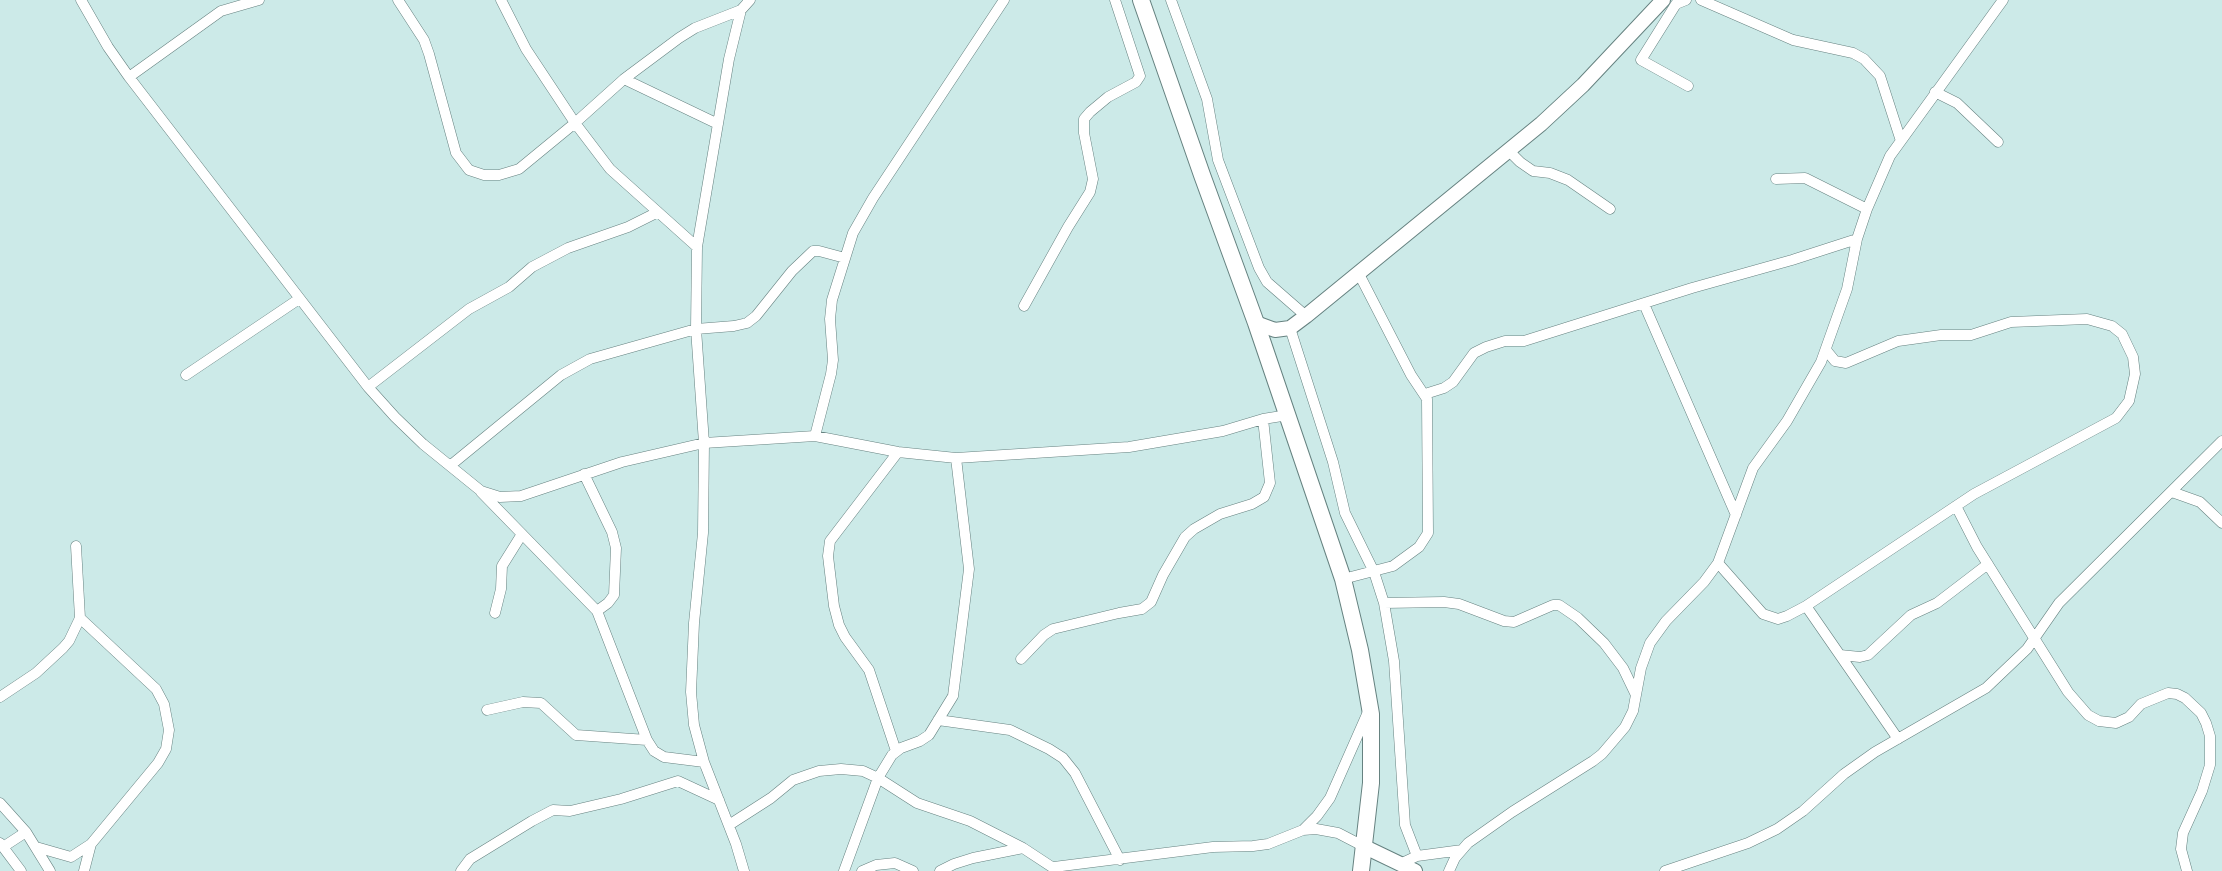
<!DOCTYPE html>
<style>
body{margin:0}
canvas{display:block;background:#cceae8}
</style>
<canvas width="2222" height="871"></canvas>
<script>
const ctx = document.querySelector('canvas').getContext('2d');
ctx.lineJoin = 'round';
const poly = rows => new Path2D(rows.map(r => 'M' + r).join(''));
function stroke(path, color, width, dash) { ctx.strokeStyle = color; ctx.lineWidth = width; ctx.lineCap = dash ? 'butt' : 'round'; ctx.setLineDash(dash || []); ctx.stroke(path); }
const street = poly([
 [81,0,108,47,129,77,368,387,395,417,423,444,481,491,500,497,521,496,622,462,704,443,815,436,898,452,956,458,1129,447,1223,431,1263,419,1288,415],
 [398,0,424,40,429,54,456,153,469,170,484,175,499,175,519,169,575,123,624,79,679,38,695,28,741,10],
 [501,0,526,49,575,123,610,169,697,247],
 [1171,0,1207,99,1218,160,1259,268,1267,282,1306,316],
 [1686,0,1676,4,1641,60,1688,86],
 [1701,0,1793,40,1853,53,1864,59,1880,76,1901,141],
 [129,77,221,11,259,0],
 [624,79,718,124],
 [1935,92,1957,103,1998,142],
 [1509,151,1520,162,1533,171,1550,173,1568,180,1610,209],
 [1776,179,1805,178,1867,209],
 [1644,304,1736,515],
 [1024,306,1068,227,1090,192,1093,179,1084,133,1084,119,1090,112,1108,97,1136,82,1140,76,1115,0],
 [1290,328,1333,462,1345,513,1374,572,1384,603,1394,661,1405,825,1417,856],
 [186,375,299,299],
 [368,387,469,309,509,287,532,267,568,248,628,227,658,212],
 [1425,394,1444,388,1453,382,1474,353,1486,347,1505,341,1524,341,1692,288,1792,260,1857,239],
 [815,436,831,374,833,360,830,319,832,300,853,233,873,198,1004,0],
 [451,465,561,375,590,359,696,329,734,326,747,323,756,316,792,271,813,251,819,251,845,258],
 [584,474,612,532,616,548,614,595,608,603,597,611],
 [481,492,597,611,647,740,654,751,664,757,704,762],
 [2172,492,2200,502,2222,523],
 [1956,506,1977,547,2068,692,2088,715,2099,721,2116,723,2129,717,2141,704,2168,693,2177,694,2185,698,2201,713,2206,723,2210,736,2210,765,2202,791,2183,833,2181,849,2187,871],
 [76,546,80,618,156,689,164,704,169,730,166,749,158,763,91,844,84,871],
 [1718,563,1763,614,1778,619,1787,616,1806,606,1974,494,2116,418,2129,401,2135,374,2133,357,2122,334,2112,326,2087,319,2011,322,1971,335,1941,335,1898,341,1846,363,1835,361,1826,350],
 [1343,579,1393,566,1419,547,1428,533,1427,399,1411,375,1359,274],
 [1384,603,1444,602,1459,604,1504,621,1514,622,1553,605,1559,605,1578,618,1604,643,1623,668,1636,695],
 [1806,606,1898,739],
 [495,613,501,589,502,566,522,534],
 [1840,655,1860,657,1868,655,1911,615,1937,603,1988,564],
 [1021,659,1044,635,1053,629,1119,613,1142,609,1151,602,1163,575,1185,537,1194,529,1220,514,1252,504,1264,497,1270,483,1263,419],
 [0,697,36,673,63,648,69,641,80,618],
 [487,710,523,702,541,703,576,735,647,740],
 [938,720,1010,730,1049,749,1063,758,1075,773,1120,860],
 [896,751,869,670,845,637,839,625,834,606,828,556,830,541,898,452],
 [0,803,26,832,50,871],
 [729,825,771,798,793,780,819,771,841,769,863,771,878,778,917,803,970,821,1023,848,1058,871],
 [1303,830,1317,816,1330,798,1368,712],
 [0,843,21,871],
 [3,847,26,832],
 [36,847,71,857,91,844],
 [1400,864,1417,856,1462,850],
 [1054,867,1213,847,1253,846,1268,844,1303,830,1316,829,1338,833,1365,847],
 [461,871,470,859,532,821,553,810,570,811,621,799,678,781,719,800],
 [744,871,736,844,704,762,694,725,691,692,694,623,703,533,704,443,696,329,697,247,729,59,741,10,750,0],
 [844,871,878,778,892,755,901,748,920,741,929,735,953,696,969,569,956,458],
 [862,871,876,865,895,863,913,871],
 [940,871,954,864,973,858,1023,848],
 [1449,871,1455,858,1468,843,1512,812,1593,761,1602,754,1625,727,1633,711,1641,668,1650,643,1666,621,1704,582,1718,563,1753,468,1787,421,1821,362,1847,289,1857,239,1867,209,1890,156,2003,0],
 [1665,871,1748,843,1777,829,1803,811,1844,774,1875,752,1986,688,2027,649,2059,603,2222,441]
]);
const secondary = poly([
 [1256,323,1275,330,1290,328,1306,316,1541,124,1583,85,1663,0],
 [1365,847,1415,871]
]);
const primary = poly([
 [1141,0,1202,175,1256,323,1343,579,1360,650,1371,714,1371,783,1361,871]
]);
stroke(street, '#668280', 11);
stroke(secondary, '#668280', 16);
stroke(primary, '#668280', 18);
stroke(street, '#fff', 10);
stroke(secondary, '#fff', 14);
stroke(primary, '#fff', 16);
</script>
